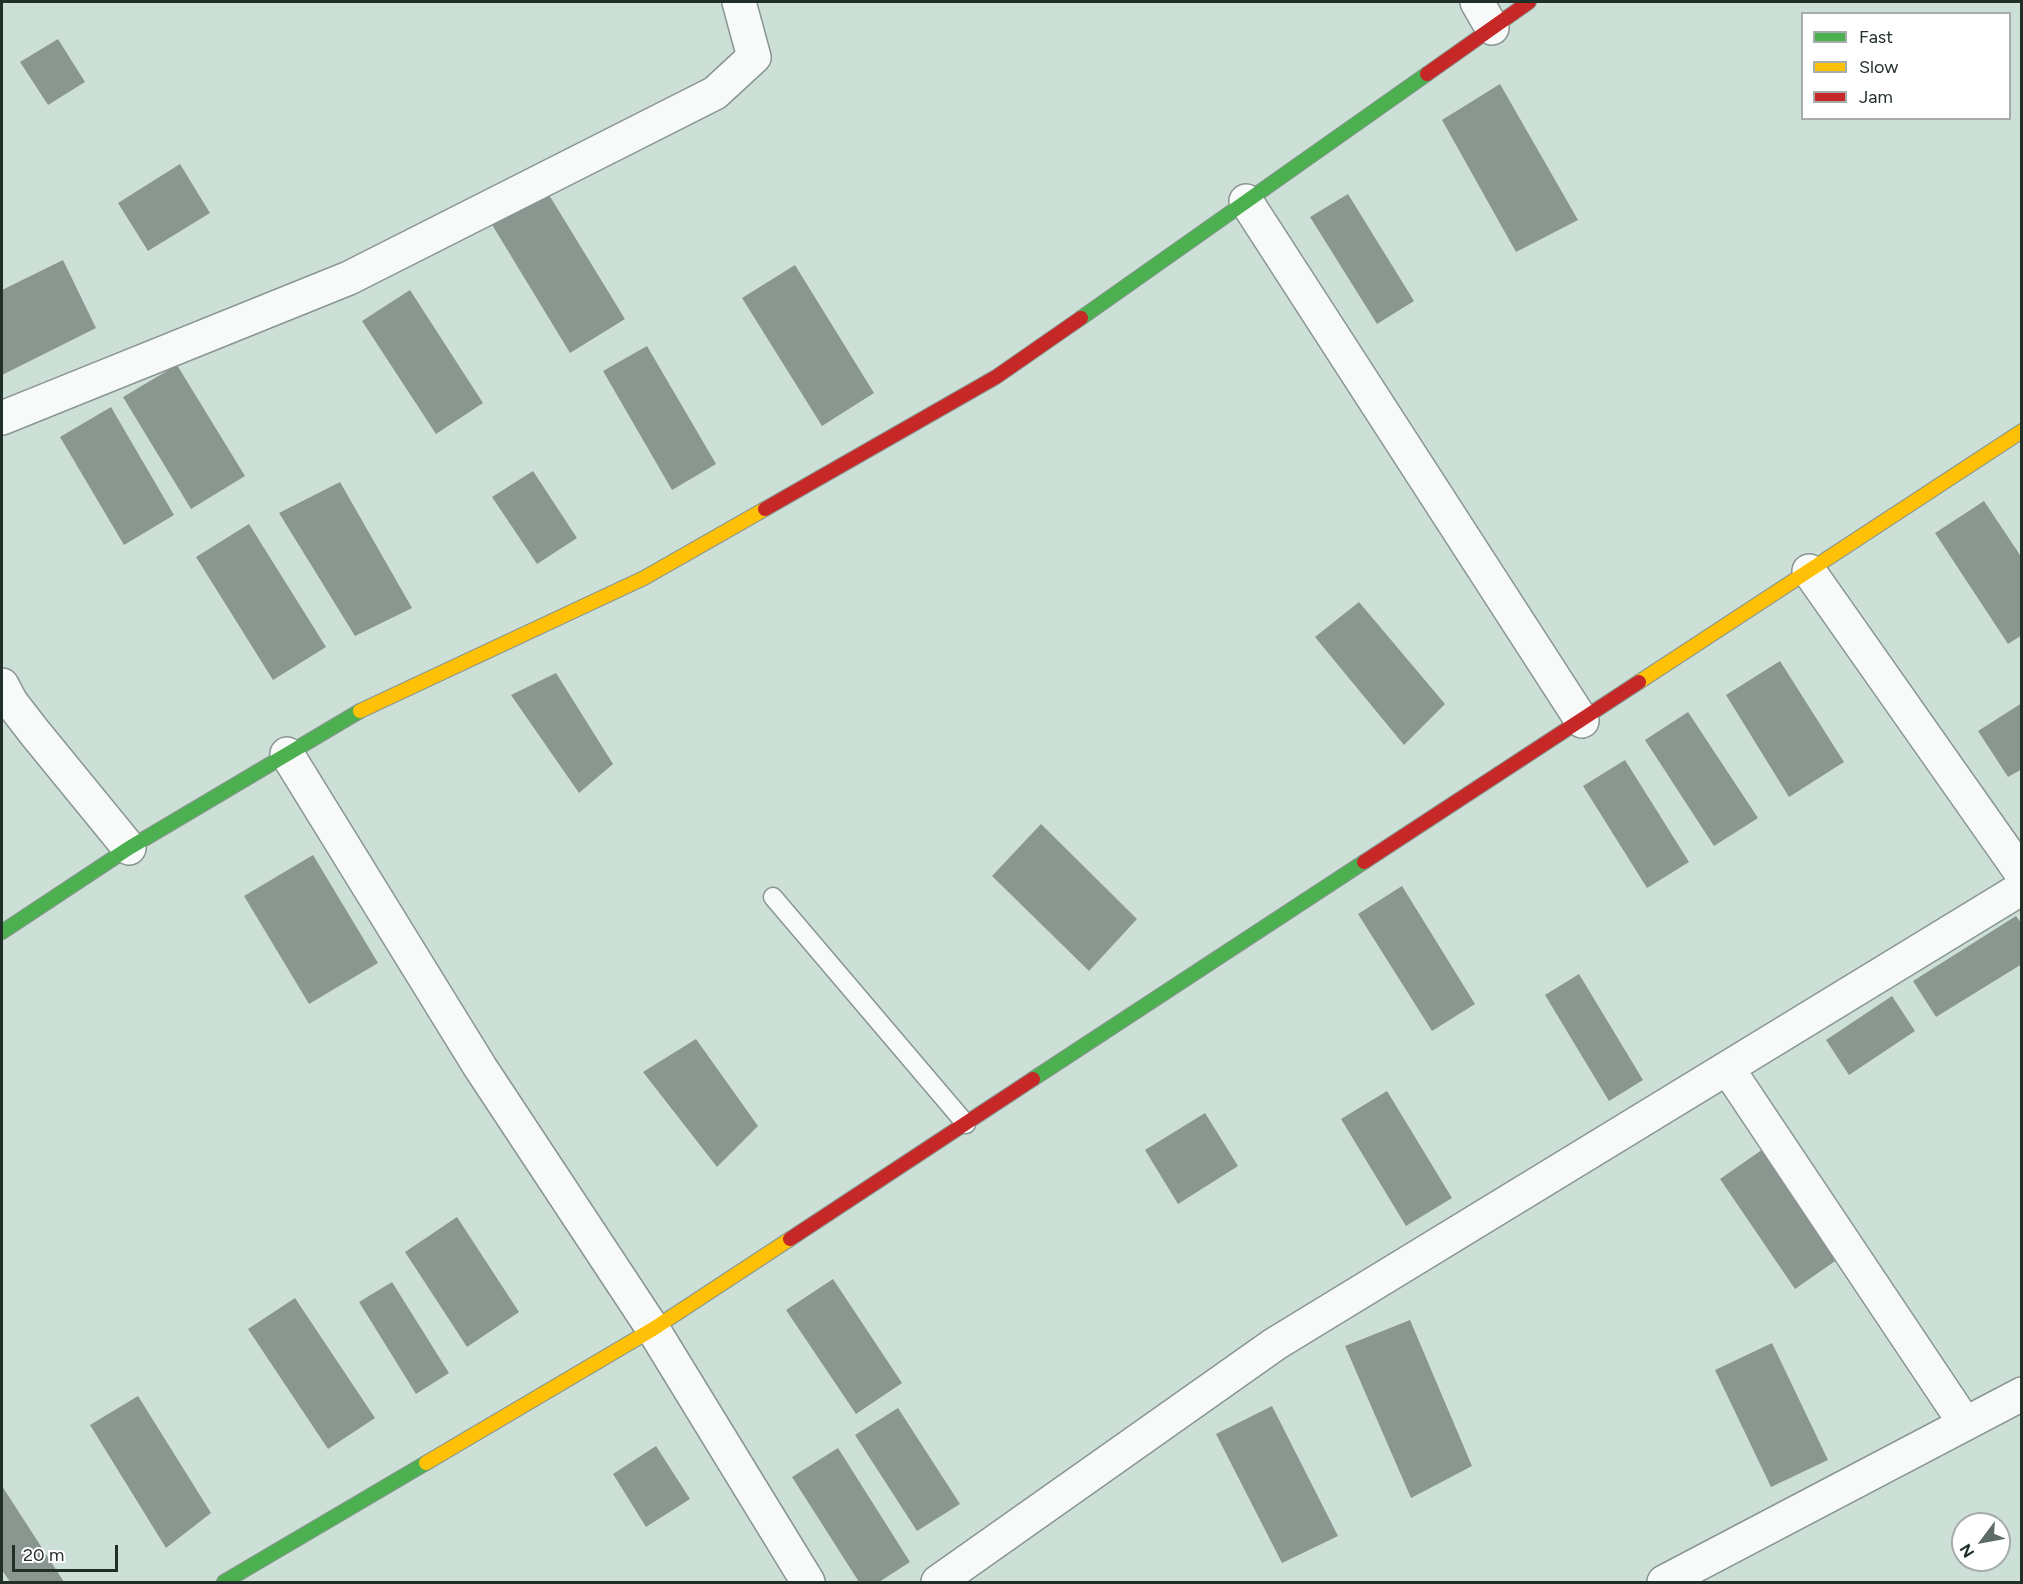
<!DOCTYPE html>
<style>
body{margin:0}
#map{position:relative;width:2023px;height:1584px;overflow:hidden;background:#cde0d7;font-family:Figtree,sans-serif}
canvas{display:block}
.frame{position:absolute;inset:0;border:3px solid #212f29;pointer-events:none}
.legend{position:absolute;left:1801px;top:12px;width:210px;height:108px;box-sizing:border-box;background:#fff;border:2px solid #a6aca9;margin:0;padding:8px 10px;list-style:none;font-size:18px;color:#212f29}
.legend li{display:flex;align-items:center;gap:12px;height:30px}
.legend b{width:30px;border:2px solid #a6aca9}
.north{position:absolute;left:1951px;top:1512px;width:60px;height:60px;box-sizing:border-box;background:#fff;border:2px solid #a6aca9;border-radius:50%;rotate:238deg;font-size:16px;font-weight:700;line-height:24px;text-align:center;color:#212f29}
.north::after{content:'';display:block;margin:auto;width:21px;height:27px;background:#5d6d66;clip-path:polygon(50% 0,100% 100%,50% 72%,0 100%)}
.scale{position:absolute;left:12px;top:1545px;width:106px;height:27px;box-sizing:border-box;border:3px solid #212f29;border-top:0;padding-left:8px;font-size:18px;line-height:21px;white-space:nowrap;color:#212f29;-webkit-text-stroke:4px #fff;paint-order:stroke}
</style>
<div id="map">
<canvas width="2023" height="1584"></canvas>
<div class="frame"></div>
<ul class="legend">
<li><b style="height:8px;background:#4caf50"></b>Fast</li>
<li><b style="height:8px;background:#ffc107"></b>Slow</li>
<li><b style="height:8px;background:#c62828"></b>Jam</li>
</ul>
<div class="north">N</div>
<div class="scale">20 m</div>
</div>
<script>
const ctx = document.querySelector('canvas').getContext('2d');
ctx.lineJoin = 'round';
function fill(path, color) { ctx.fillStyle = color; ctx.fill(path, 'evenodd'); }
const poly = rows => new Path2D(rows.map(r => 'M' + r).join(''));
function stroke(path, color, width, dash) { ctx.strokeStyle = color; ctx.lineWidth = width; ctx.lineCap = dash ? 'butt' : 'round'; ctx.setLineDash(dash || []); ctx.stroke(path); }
fill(poly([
 [58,39,85,82,48,105,20,62],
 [1500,84,1578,220,1516,252,1442,120],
 [180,164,210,213,148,251,118,203],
 [546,190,625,319,570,353,491,223],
 [1348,194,1414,301,1377,324,1310,217],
 [63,260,96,328,2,375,2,290],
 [795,265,874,393,822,426,742,298],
 [410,290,483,403,436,434,362,321],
 [647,346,716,464,672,490,603,371],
 [177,365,245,476,191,509,123,397],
 [111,407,174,515,124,545,60,437],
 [533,471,577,538,537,564,492,497],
 [340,482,412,608,355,636,279,513],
 [1984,501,2022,558,2022,635,2008,644,1935,533],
 [249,524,326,647,273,680,196,557],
 [1359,602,1445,704,1404,745,1315,637],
 [1780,661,1844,762,1789,797,1726,695],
 [556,673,613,764,579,793,511,695],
 [2022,703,2022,769,2008,777,1978,731],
 [1688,712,1758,818,1714,846,1645,740],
 [1625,760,1689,862,1647,888,1583,786],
 [1041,824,1137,919,1089,971,992,876],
 [313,855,378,963,309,1004,244,896],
 [1402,886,1475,1004,1432,1031,1358,914],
 [2016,916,2022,924,2022,964,1936,1017,1913,981],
 [1579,974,1643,1080,1609,1101,1545,995],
 [1892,996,1915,1031,1849,1075,1826,1040],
 [696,1039,758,1126,717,1167,643,1072],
 [1387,1091,1452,1198,1406,1226,1341,1119],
 [1205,1113,1238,1166,1178,1204,1145,1150],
 [1766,1147,1841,1257,1795,1289,1720,1179],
 [457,1217,519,1312,467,1347,405,1252],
 [833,1279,902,1383,856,1414,786,1310],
 [392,1282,449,1373,416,1394,359,1302],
 [295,1298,375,1418,328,1449,248,1329],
 [1410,1320,1472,1466,1411,1498,1345,1346],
 [1772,1343,1828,1460,1771,1487,1715,1370],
 [138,1396,211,1513,166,1548,90,1425],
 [1272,1406,1338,1536,1282,1563,1216,1434],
 [898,1408,960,1504,917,1531,855,1435],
 [656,1446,690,1499,646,1527,613,1474],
 [838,1448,910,1562,879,1582,859,1582,792,1477],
 [2,1486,64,1582,10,1582,2,1570]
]), '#8a9790');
const lane = poly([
 [773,897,966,1124]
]);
const street = poly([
 [1477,2,1492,28],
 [1246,201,1582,721],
 [2,418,349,278,715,93,754,57,739,2],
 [1809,571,2022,874],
 [2,685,11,702,35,733,129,848],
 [287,754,480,1067,653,1329,808,1582],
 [1728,1069,1964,1422],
 [938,1582,1275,1344,2022,888],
 [1664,1582,2022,1394]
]);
const fast = poly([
 [1081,318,1427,74],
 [2,932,129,848,360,711],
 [1033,1079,1364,862],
 [224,1582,426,1463]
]);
const slow = poly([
 [1639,682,2022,431],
 [360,711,644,578,765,509],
 [426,1463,653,1329,790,1239]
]);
const jam = poly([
 [1427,74,1529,2],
 [765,509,996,377,1081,318],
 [1364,862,1639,682],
 [790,1239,1033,1079]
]);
stroke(lane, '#88968f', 21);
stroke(street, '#88968f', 36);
stroke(fast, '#88968f', 16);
stroke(slow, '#88968f', 16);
stroke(jam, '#88968f', 16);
stroke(lane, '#f8faf9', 18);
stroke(street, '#f8faf9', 33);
stroke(fast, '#4caf50', 14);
stroke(slow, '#ffc107', 14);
stroke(jam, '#c62828', 14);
</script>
